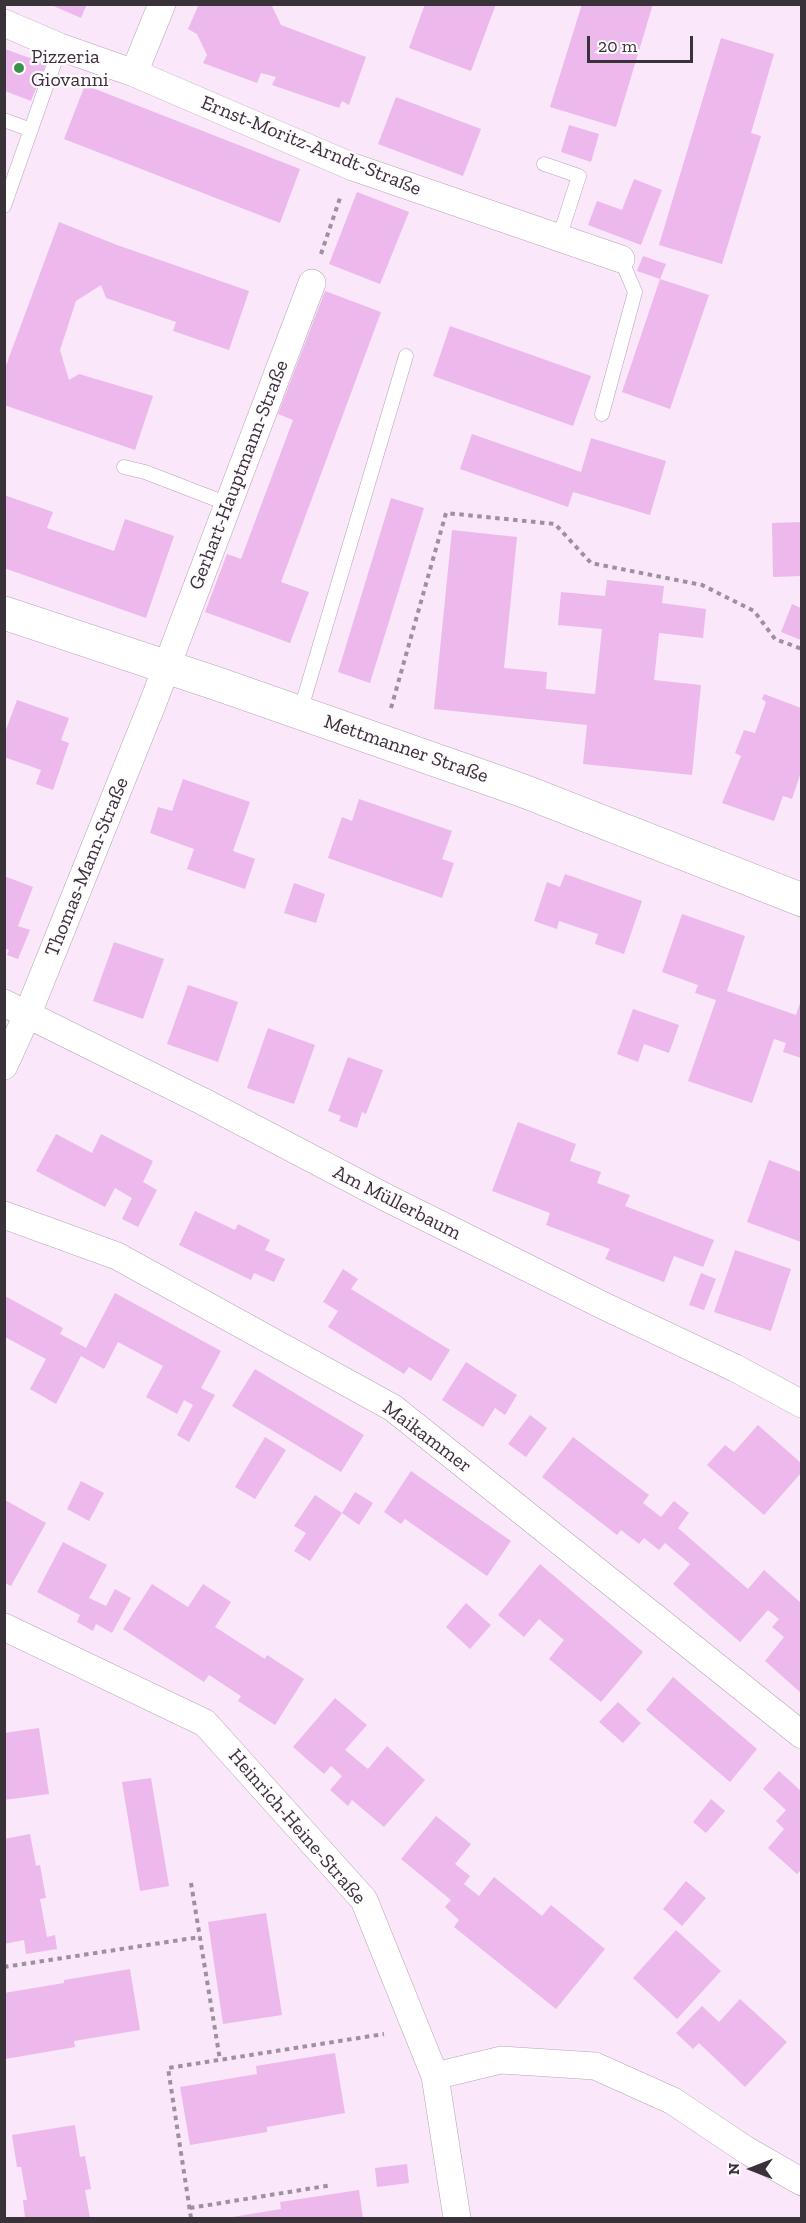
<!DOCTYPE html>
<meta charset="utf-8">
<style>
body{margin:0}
#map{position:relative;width:806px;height:2223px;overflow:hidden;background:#fae7f9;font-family:"Zilla Slab",serif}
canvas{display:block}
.frame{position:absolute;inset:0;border:6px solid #393239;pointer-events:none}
.north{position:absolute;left:722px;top:2139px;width:60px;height:60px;-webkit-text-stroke:4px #fefafe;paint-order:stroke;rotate:270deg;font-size:16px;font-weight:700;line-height:24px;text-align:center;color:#393239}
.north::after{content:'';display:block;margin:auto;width:21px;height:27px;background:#393239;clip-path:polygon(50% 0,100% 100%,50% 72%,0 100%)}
.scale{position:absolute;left:587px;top:36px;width:106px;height:27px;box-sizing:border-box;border:3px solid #393239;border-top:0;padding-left:8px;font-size:18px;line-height:21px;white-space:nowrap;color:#393239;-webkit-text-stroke:4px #fefafe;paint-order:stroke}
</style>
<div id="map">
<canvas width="806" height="2223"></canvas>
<div class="frame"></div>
<div class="north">N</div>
<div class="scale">20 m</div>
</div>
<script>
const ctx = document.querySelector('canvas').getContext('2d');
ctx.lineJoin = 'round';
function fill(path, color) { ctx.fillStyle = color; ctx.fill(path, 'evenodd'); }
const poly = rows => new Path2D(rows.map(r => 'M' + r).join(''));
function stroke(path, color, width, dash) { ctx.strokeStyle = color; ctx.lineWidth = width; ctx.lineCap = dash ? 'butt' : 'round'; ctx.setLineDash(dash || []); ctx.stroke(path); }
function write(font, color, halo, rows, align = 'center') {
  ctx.font = font + ' "Zilla Slab",serif'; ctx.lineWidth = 4.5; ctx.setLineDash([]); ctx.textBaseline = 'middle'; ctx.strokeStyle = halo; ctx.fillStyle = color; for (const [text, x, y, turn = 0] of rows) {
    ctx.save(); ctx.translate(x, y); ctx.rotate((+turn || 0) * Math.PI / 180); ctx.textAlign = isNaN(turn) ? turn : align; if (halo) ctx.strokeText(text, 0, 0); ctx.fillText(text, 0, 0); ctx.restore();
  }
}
fill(poly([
 [49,4,87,4,81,18],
 [199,4,271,4,281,25,366,57,349,105,342,101,339,108,272,85,276,77,261,73,257,83,203,63,207,55,197,34,188,29],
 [425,4,496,4,471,71,409,48],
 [582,4,653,4,616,127,550,107],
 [721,38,774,54,751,133,761,136,722,264,659,245],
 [5,49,46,64,31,101,5,91],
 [85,85,300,169,280,223,64,139],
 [396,97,481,129,463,176,378,144],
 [569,125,599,134,591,162,561,152],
 [634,179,662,190,641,245,588,225,597,201,622,210],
 [357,192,409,212,380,284,329,264],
 [59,222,117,245,249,291,229,350,173,331,176,322,106,298,101,285,76,301,60,350,69,380,79,374,153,396,135,450,4,405,4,371],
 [643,256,666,264,660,279,637,271],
 [660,279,709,295,670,409,622,392],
 [325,291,381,312,281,582,309,592,290,643,205,612,227,554,241,559,293,420,278,414],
 [450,326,591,376,573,426,433,376],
 [472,434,581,472,591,438,666,461,650,515,573,492,568,507,460,469],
 [4,495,53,512,47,528,114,551,125,519,174,536,146,618,4,568],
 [391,498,424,508,370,683,338,672],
 [801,522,801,576,773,577,772,523],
 [452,530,517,537,504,668,547,672,546,689,595,694,602,629,558,625,561,592,605,596,607,580,664,586,662,603,706,609,703,638,659,633,654,680,701,685,692,775,583,764,587,725,434,709],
 [792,604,801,608,801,640,781,632],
 [764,694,801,708,801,772,792,799,783,796,774,821,722,803,741,756,735,753,744,730,755,733,766,702,762,699],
 [17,700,69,718,61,740,69,743,53,790,36,784,41,770,4,757,4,735],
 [183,779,250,802,233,851,255,859,245,889,187,869,194,849,150,833,158,807,172,811],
 [359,799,452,831,442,859,454,863,442,898,328,858,342,817,352,821],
 [565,874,642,901,624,954,595,944,598,934,559,921,557,929,534,921,547,882,560,887],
 [4,876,33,887,18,926,30,930,18,959,7,955,9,950,4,948],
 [294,883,325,894,316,923,284,913],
 [682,914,745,936,727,991,796,1015,801,1000,801,1058,783,1052,786,1043,774,1039,752,1103,688,1081,716,1000,695,993,698,985,662,972],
 [114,942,164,959,143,1019,93,1001],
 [188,985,238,1002,218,1062,167,1044],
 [633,1009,679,1025,669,1053,644,1044,638,1062,617,1054],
 [268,1028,315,1045,294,1104,247,1088],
 [348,1057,383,1070,366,1114,362,1112,357,1128,339,1121,341,1116,328,1111],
 [518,1122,576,1144,570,1161,601,1172,597,1183,630,1195,625,1206,714,1240,703,1267,674,1256,664,1282,605,1259,610,1249,546,1225,550,1213,492,1191],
 [56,1134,92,1153,101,1134,153,1161,143,1182,157,1190,138,1227,122,1219,132,1198,115,1188,105,1207,36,1171],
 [769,1160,801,1172,801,1242,747,1222],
 [195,1211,235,1230,238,1224,270,1240,265,1250,285,1259,274,1282,254,1273,251,1280,179,1245],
 [735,1250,791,1269,771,1331,714,1312],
 [343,1269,358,1279,351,1289,450,1350,431,1381,409,1367,404,1374,328,1327,338,1311,323,1302],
 [701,1273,716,1279,704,1310,689,1305],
 [115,1293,221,1351,201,1388,215,1395,189,1442,177,1435,193,1405,184,1400,177,1414,146,1397,163,1366,118,1342,104,1369,81,1356,56,1404,30,1389,46,1359,5,1337,5,1296,63,1328,60,1334,86,1348],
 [466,1362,517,1395,505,1415,495,1408,483,1427,442,1400],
 [255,1369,364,1435,341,1472,232,1406],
 [530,1415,547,1428,526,1457,508,1444],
 [758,1425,801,1463,801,1473,764,1515,707,1465,725,1445,734,1452],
 [265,1437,286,1450,255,1499,235,1487],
 [573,1437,649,1495,643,1503,661,1517,674,1501,689,1513,678,1528,748,1589,764,1570,801,1603,800,1619,801,1621,801,1693,765,1661,784,1637,772,1627,779,1619,768,1610,740,1642,673,1584,690,1564,665,1543,659,1550,644,1538,639,1544,621,1530,617,1535,542,1477],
 [411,1471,511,1541,487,1576,405,1519,401,1524,384,1512],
 [81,1481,104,1493,89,1521,67,1509],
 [355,1492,373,1503,359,1525,342,1513],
 [315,1495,342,1513,310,1561,294,1551,306,1533,294,1526],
 [5,1500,46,1523,11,1586,5,1583],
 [63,1542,107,1565,89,1598,106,1606,115,1589,131,1598,112,1633,96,1624,93,1631,77,1622,80,1615,37,1592],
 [540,1564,643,1652,601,1702,549,1659,564,1640,539,1619,524,1637,498,1615],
 [152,1584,188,1607,203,1584,231,1602,215,1627,265,1659,267,1655,304,1679,275,1725,238,1701,241,1696,209,1675,204,1682,123,1629],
 [466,1603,491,1625,470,1649,446,1627],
 [673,1677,757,1749,730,1782,646,1710],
 [335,1698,367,1725,345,1750,368,1769,387,1746,425,1780,384,1827,352,1800,348,1806,330,1790,342,1776,331,1766,324,1774,293,1747],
 [618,1702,641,1723,623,1743,599,1722],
 [39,1728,49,1794,4,1800,4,1733],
 [779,1771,801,1791,801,1870,797,1874,768,1848,784,1829,776,1821,786,1810,763,1789],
 [151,1778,169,1886,140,1891,122,1782],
 [711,1799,725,1811,706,1833,693,1822],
 [436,1816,471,1844,455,1864,470,1876,464,1884,479,1896,494,1877,542,1916,551,1905,605,1949,556,2009,454,1927,459,1920,445,1907,451,1900,401,1859],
 [30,1834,36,1866,40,1865,46,1898,40,1899,47,1937,55,1935,57,1949,26,1954,24,1940,4,1944,4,1839],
 [686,1881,706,1898,682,1926,663,1909],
 [266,1913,282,2015,223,2024,208,1922],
 [676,1930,721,1971,677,2019,633,1978],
 [130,1969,140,2030,74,2041,75,2047,5,2059,4,1993,64,1983,64,1980],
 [740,1999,787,2042,745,2087,699,2043,693,2049,676,2033,702,2006,719,2022],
 [335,2053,345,2113,267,2127,267,2132,190,2145,180,2087,257,2074,256,2066],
 [75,2125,80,2157,85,2156,91,2189,85,2190,90,2218,25,2218,23,2200,27,2200,21,2167,17,2167,12,2135],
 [407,2164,409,2183,377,2187,375,2168],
 [359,2190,363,2218,226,2218,281,2209,280,2202]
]), '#edb8eb');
const service = poly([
 [4,120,31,130],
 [544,164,579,176,559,238],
 [4,206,60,47],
 [602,414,635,292,621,259],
 [124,467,145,472,228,504],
 [300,712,406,356]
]);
const minor = poly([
 [4,23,60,47,134,73,353,167,621,259],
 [134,73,162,4],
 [4,1003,202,1101,387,1198,604,1306,735,1368,802,1404],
 [4,1066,28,1013,154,700,312,283],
 [4,1215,117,1256,393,1408,802,1735],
 [4,1627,205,1723,364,1900,435,2076,457,2218],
 [435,2076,501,2060,595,2066,673,2101,746,2150,802,2182]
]);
const secondary = poly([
 [4,613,218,684,521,790,802,900]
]);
stroke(service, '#b6a5b5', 15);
stroke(minor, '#b6a5b5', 28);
stroke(secondary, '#b6a5b5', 34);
stroke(poly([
 [321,254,341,195],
 [391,708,446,513,555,524,591,563,702,585,754,611,775,639,802,649],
 [191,1883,220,2060],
 [4,1967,200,1937],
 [190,2208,332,2185],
 [191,2218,168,2068,384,2034]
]), '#9e919d', 4, [4.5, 4.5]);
stroke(service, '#fff', 14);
stroke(minor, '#fff', 27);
stroke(secondary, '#fff', 33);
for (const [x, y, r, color] of [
 [19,68,6,"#379446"]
]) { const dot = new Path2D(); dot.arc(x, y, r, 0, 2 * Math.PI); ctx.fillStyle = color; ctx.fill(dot); stroke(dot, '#fefafe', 2); }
write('20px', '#393239', '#fefafe', [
 ["Pizzeria",31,57],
 ["Giovanni",31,80]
], 'left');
write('20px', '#393239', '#fefafe', [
 ["Ernst-Moritz-Arndt-Straße",311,146,22],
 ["Gerhart-Hauptmann-Straße",239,475,-69],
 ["Mettmanner Straße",406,749,19],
 ["Thomas-Mann-Straße",87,867,-68],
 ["Am Müllerbaum",397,1203,27],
 ["Maikammer",427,1437,37],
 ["Heinrich-Heine-Straße",297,1827,49]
]);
</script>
